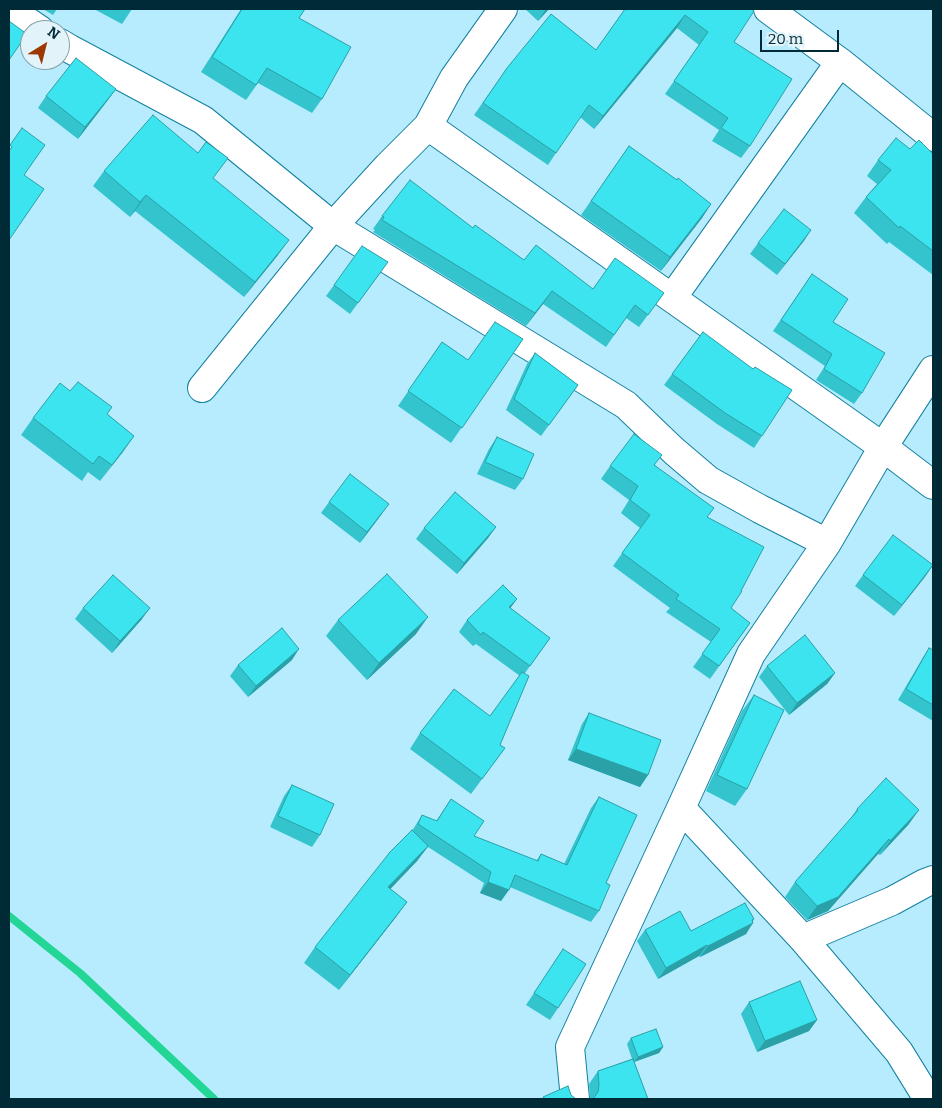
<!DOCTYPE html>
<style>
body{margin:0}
#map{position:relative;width:942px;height:1108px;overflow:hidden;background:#b7ecff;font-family:Bitter,serif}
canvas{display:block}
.frame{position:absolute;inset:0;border:10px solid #002a36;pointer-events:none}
.north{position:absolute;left:20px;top:20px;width:50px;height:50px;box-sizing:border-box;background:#e2f3f9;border:1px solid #88a3ab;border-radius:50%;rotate:36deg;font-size:14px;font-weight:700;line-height:20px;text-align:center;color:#002a36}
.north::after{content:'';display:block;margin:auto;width:18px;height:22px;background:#9c3800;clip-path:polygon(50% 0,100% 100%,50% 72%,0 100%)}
.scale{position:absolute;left:760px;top:30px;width:79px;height:22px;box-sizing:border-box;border:2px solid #002a36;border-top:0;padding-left:6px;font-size:15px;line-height:18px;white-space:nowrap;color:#002a36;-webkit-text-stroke:4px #e2f3f9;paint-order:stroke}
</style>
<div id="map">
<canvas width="942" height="1108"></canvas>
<div class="frame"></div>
<div class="north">N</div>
<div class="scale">20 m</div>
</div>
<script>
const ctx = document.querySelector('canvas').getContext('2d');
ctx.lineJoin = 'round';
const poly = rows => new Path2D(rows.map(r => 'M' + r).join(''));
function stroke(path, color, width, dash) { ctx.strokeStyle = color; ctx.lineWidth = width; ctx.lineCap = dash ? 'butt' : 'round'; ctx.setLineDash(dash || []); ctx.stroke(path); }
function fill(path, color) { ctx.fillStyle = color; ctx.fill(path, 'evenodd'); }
stroke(poly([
 [9,916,80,973,214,1099]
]), '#23d696', 8);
const minor = poly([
 [9,9,40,30],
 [768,9,840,62,933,137],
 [60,43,70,49,203,120,333,226,626,405,674,451,708,480,760,509,827,543],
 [428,126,883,447,933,485],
 [672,298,840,62],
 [202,388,333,226,388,166,428,126,454,78,503,9],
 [681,808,803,939,899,1052,928,1099],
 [803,939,892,901,925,883,933,880],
 [575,1099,570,1047,681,808,751,654,827,543,883,447,933,370]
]);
stroke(minor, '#13819e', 30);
stroke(minor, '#fff', 28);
fill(poly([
 [43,9,57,9,53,15],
 [94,9,132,9,122,24],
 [241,9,305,9,299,18,322,99,312,113,258,83,246,100,201,72],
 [525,9,549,9,538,21],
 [625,9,751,9,734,42,750,146,741,158,712,141,719,130,665,94,699,45,677,28,594,129,580,117,548,165,474,115,507,68,596,50],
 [116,89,78,139,38,108,46,96],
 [629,146,711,204,702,218,661,271,581,215],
 [910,149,933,154,933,275,889,242,887,244,854,213,866,197,877,184,867,176,878,160],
 [104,171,213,179,278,255,244,297,135,211,130,217,93,186],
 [382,216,473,228,524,260,593,289,664,293,639,327,626,318,606,347,543,304,526,326,373,232,375,230,373,229],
 [811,230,777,275,750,254,758,243],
 [380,273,350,314,326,296,334,285],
 [812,274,833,322,862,393,854,404,816,380,825,366,773,331],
 [703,332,762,436,754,448,717,424,664,385],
 [523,339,451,443,398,406,442,342,468,360],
 [535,353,578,385,541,436,506,410,527,364],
 [70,391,107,414,134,436,100,481,88,472,82,481,21,435,33,418],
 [497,437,523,479,515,490,477,474,489,449],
 [655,465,708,517,731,608,750,623,710,679,693,667,711,642,666,612,670,608,613,566,640,528,621,513,629,500,601,479,610,466],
 [329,502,381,515,360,543,321,513],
 [496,527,488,538,457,574,416,539,424,528],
 [933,565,894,616,855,586,863,575],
 [83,608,142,619,112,653,75,619],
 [510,609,550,638,525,673,500,745,505,748,471,794,410,749,420,733,490,716,520,676,476,644,473,646,459,632,467,620],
 [338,620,416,634,367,680,326,636],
 [929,648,933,650,933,721,898,700,922,659],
 [292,660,248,697,230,676,238,665],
 [767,666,835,673,827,684,789,715,759,677],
 [754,695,747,789,735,806,706,791,742,711],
 [589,713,648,775,640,787,568,760,582,724],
 [292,785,320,835,312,847,270,827,284,796],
 [599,797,606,883,599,911,591,922,510,887,501,901,480,893,484,883,428,847,417,861,390,889,407,902,396,917,339,990,304,963,315,947,412,831,422,815,436,821,451,799,474,836,536,861,541,854,564,864,591,808],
 [857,809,909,824,880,855,878,854,828,911,807,920,785,897,795,882,849,821],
 [754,919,746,934,700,957,699,956,658,979,637,941,645,930,691,931],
 [563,949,558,1008,550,1020,526,1005],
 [749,1002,817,1020,809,1031,757,1052,741,1014],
 [631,1038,663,1047,659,1053,634,1062,648,1099,590,1099,589,1084,598,1071,632,1059,627,1044]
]), '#34c4ce');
fill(poly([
 [546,9,549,9,538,21],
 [685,15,677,28,594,129,603,116],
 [116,89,108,100,78,139,85,127],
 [146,195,135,211,130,217,140,202],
 [711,204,702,218,661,271,670,257],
 [811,230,804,241,777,275,785,264],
 [289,240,278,255,244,297,255,282],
 [552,291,543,304,526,326,535,313],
 [134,436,123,452,100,481,112,465],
 [389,504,381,515,360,543,367,532],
 [496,527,488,538,457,574,464,563],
 [933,565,925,577,894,616,902,605],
 [517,599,509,610,509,607],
 [150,608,142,619,112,653,120,641],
 [428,617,416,634,367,680,379,663],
 [299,649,292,660,248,697,256,686],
 [835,673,827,684,789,715,797,703],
 [576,749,648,775,640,787,568,760],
 [919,810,909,824,880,855,890,841],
 [889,839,878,854,828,911,807,920,817,906],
 [428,846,417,861,377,903,388,887],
 [488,882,509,890,501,901,480,893],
 [407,902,396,917,339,990,350,975],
 [754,919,749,925,753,923,746,934,700,957,708,946],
 [707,945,699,956,658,979,666,968],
 [817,1020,809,1031,757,1052,765,1041],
 [663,1047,659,1053,634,1062,638,1057]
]), '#2aa0a7');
const building = poly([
 [242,9,305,9,299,18,351,47,322,99,267,68,256,85,212,57,242,9],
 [625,9,751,9,754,11,734,42,792,79,750,146,721,128,728,118,674,81,708,32,685,15,603,116,589,105,556,153,483,103,507,68,551,14,596,50,625,9],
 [9,21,27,34,9,60,9,21],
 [76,58,116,89,85,127,46,96,76,58],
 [153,115,198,153,206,142,228,158,213,178,289,240,255,282,146,195,140,202,104,171,153,115],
 [22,128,45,145,24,175,44,189,9,240,9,151,12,147,10,145,22,128],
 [896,138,910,149,919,140,933,154,933,251,900,226,899,228,866,197,891,170,878,160,896,138],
 [629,146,677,180,678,178,711,204,670,257,591,201,629,146],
 [410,180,473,228,475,225,524,260,536,245,593,289,615,258,664,293,648,315,635,305,614,335,552,291,535,313,382,220,384,217,382,216,410,180],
 [784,209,811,230,785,264,758,243,784,209],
 [362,246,388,262,358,303,334,285,362,246],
 [812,274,848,299,833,322,885,353,862,393,824,369,832,354,781,320,812,274],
 [495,322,523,339,462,428,408,391,442,342,468,360,495,322],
 [703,332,753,369,755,367,792,390,762,436,725,413,672,374,703,332],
 [535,353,578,385,549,425,514,399,535,353],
 [78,382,112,407,107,414,134,436,112,465,99,456,93,464,33,418,60,383,70,391,78,382],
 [634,434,662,455,654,465,714,508,707,517,764,547,741,591,742,591,731,608,750,623,719,666,702,654,720,629,676,599,679,595,622,553,650,515,630,500,638,486,610,466,634,434],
 [497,437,534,454,523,479,485,462,497,437],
 [350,474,389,504,367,532,329,502,350,474],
 [455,492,496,527,464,563,424,528,455,492],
 [893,535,933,565,902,605,863,575,893,535],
 [387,574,428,617,379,663,338,620,387,574],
 [113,575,150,608,120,641,83,608,113,575],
 [503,585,517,599,509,607,550,638,530,666,483,632,481,635,467,620,503,585],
 [282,628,299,649,256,686,238,665,282,628],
 [805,635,835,673,797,703,767,666,805,635],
 [929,648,933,650,933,705,906,689,929,648],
 [522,672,529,676,500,745,505,748,482,779,420,733,454,689,490,716,522,672],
 [754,695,784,710,747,789,717,775,754,695],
 [589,713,661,740,648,775,576,749,589,713],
 [886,778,919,810,890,841,889,839,838,897,817,906,795,882,858,810,857,809,886,778],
 [292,785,334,804,320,835,278,816,292,785],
 [599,797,637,815,606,883,610,885,599,911,515,875,509,890,488,882,491,872,418,824,422,815,437,821,451,799,484,821,474,836,538,861,541,854,567,865,599,797],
 [412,830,428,846,388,887,407,902,350,975,315,947,390,852,412,830],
 [745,903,754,919,752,920,753,923,708,946,707,945,666,968,645,930,680,911,691,931,745,903],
 [563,949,586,964,558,1008,534,993,563,949],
 [800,981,817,1020,765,1041,749,1002,800,981],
 [656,1029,663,1047,638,1057,631,1038,656,1029],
 [633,1059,648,1099,593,1099,598,1092,599,1085,598,1071,633,1059],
 [568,1086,571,1095,576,1099,544,1099,543,1097,568,1086]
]);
fill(building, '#3ce4ef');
stroke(building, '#2aa0a7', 1);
</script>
